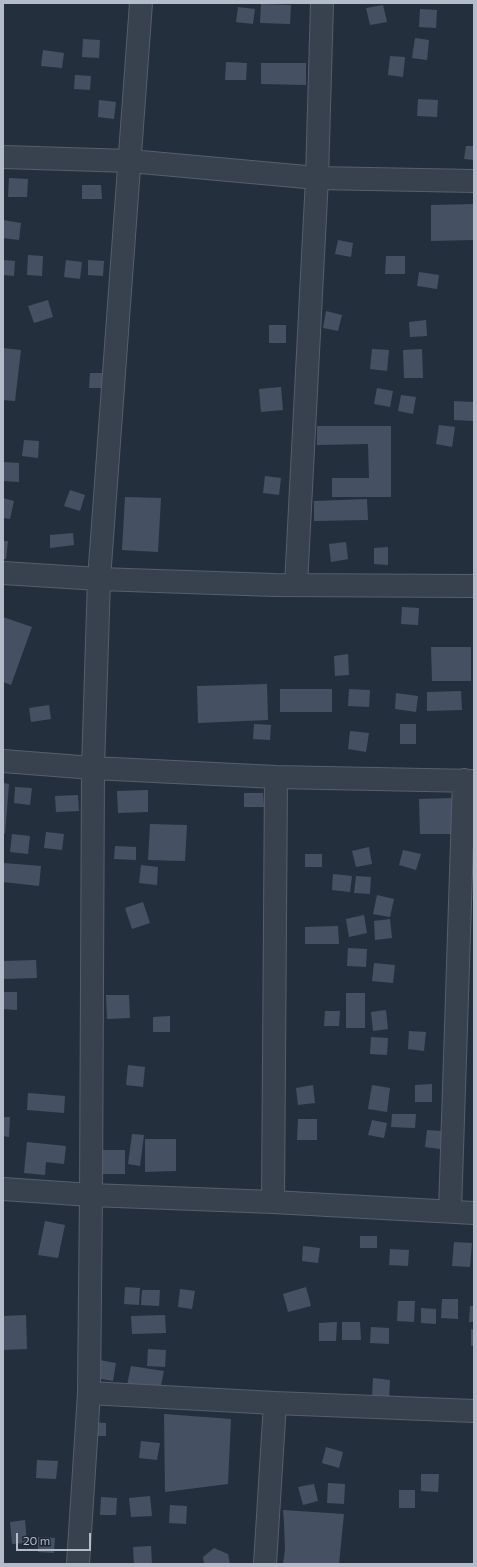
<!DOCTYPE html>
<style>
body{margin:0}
#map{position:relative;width:477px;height:1567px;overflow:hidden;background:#242f3e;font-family:Commissioner,sans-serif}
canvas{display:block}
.frame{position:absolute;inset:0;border:4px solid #b4bcc9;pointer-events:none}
.scale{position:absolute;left:16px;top:1533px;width:75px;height:18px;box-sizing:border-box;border:2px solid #b4bcc9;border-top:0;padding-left:5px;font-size:12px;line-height:14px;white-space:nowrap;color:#b4bcc9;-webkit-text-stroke:3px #1d2633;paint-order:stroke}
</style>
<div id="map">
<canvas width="477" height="1567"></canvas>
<div class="frame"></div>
<div class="scale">20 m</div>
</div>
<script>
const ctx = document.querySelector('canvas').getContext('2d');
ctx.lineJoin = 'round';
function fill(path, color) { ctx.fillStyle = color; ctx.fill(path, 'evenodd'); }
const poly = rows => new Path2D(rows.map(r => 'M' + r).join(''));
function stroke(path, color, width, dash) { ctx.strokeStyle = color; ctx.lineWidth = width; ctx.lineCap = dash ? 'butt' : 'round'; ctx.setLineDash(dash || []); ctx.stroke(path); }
fill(poly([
 [261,4,291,5,290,24,260,23],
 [383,5,387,22,370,25,366,8],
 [238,7,255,9,253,24,236,22],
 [420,9,437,10,436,28,419,27],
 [415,38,429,40,427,60,412,58],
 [83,39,100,40,99,58,82,57],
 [43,50,64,53,62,68,41,66],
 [390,56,405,57,403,77,388,75],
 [226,62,247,63,246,80,225,80],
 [261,63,306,63,306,85,261,84],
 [75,75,91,76,90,90,74,89],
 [418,99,438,100,437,117,417,116],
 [99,100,116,102,114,119,98,117],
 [466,146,474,146,474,160,464,159],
 [9,178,28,179,27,197,8,197],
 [82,185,101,185,102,199,82,199],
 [474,204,474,240,431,241,431,205],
 [3,220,21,223,19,240,3,238],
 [338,240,353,243,351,257,335,254],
 [28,255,43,256,42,276,27,275],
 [386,256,405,256,405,274,385,274],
 [3,260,15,261,14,276,3,275],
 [66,260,82,262,80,279,64,277],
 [88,260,104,261,103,276,88,275],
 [419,272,439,275,437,289,417,286],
 [48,300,53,317,34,323,28,306],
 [326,311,342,315,338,331,323,328],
 [426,320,427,336,410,337,409,322],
 [269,325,286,325,286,343,269,343],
 [3,348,21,350,15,401,3,400],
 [372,349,389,350,387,371,370,369],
 [422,349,423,378,404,378,403,350],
 [90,373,103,373,103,388,89,388],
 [281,387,283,410,261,412,259,389],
 [377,388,393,391,390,407,374,404],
 [401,395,416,397,413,414,398,411],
 [454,401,474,402,473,421,454,420],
 [439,425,455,427,452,447,436,444],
 [317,426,391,426,391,497,332,497,332,478,369,478,368,444,317,445],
 [24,440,39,441,38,458,22,456],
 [3,462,19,463,19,482,3,481],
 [265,476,281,478,279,495,263,493],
 [70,490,85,495,80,511,64,506],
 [125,497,161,498,158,552,122,550],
 [3,498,14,501,10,519,3,518],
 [367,499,368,520,314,521,314,501],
 [73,533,74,545,50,548,50,535],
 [3,541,8,541,6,559,3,559],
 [346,542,348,559,331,562,329,544],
 [388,547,388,565,374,564,374,548],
 [402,607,419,608,418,625,401,624],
 [3,617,32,627,11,685,3,682],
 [431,647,471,647,471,681,432,681],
 [348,654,349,675,335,676,334,656],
 [267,684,268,720,198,723,197,686],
 [280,689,332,689,332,712,280,712],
 [349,689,370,690,369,707,348,706],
 [461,691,462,710,427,711,427,692],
 [396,693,418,696,416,712,395,709],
 [49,705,51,719,31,722,29,708],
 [254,724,271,725,270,740,253,739],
 [400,724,416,724,416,744,400,744],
 [350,731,369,733,366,752,348,749],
 [3,783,9,784,5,834,3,834],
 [15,787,32,788,30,805,14,803],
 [148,790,148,812,118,813,117,791],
 [244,793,263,793,264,807,244,807],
 [78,795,79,811,56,812,55,796],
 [452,798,453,834,420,834,419,799],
 [150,824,187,825,185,861,148,860],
 [46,832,64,834,62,850,44,848],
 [12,834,30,836,28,854,10,852],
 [115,846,136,847,136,860,114,859],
 [369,847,372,864,356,867,352,851],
 [403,850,421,854,416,870,399,865],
 [305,854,322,854,322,867,305,867],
 [4,863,41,866,39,886,3,882],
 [141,865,158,867,157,885,139,883],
 [333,874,352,876,350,892,332,890],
 [356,876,371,877,370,894,354,893],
 [377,895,394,899,390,917,373,914],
 [143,902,150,923,132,929,125,908],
 [364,915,367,933,349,937,346,919],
 [390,919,392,938,375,940,374,921],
 [338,926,339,944,305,944,305,927],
 [348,948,367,949,366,967,347,966],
 [36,960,37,978,3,979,3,961],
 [374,963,395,965,393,983,372,981],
 [3,992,17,992,17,1010,3,1009],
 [346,993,365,993,365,1028,346,1028],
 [106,995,129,995,130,1018,107,1019],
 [386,1010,388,1029,373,1031,371,1012],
 [325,1011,340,1011,339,1026,324,1026],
 [170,1016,170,1032,153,1032,153,1017],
 [409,1031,426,1032,424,1051,408,1049],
 [371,1037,388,1038,387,1055,370,1054],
 [128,1065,145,1067,143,1087,126,1085],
 [432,1084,432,1102,415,1102,415,1085],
 [313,1085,315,1103,298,1105,296,1088],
 [372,1085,390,1088,387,1112,368,1109],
 [28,1093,65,1096,64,1113,27,1110],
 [392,1114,416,1114,415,1128,391,1127],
 [3,1117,10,1117,9,1137,3,1136],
 [298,1119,317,1119,317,1140,297,1140],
 [372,1120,387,1123,384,1138,368,1135],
 [427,1130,442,1131,440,1149,425,1147],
 [132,1134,144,1135,140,1166,128,1164],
 [145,1139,176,1139,176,1171,145,1172],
 [27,1142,66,1146,64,1164,46,1162,45,1175,24,1173],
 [99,1150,125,1150,125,1174,99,1174],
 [45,1221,65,1225,58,1258,38,1255],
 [360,1236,377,1236,377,1248,360,1248],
 [454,1242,472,1243,470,1267,452,1266],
 [303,1246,320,1248,318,1263,302,1261],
 [390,1249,409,1250,408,1266,389,1265],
 [125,1287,140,1288,139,1305,124,1304],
 [306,1287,311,1306,288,1312,283,1294],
 [180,1289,195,1291,192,1309,178,1307],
 [142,1290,160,1290,159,1306,141,1305],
 [442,1299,458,1299,458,1319,441,1318],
 [398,1301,415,1301,414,1322,397,1321],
 [470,1306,474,1306,474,1322,469,1322],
 [421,1308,436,1309,436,1324,421,1323],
 [26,1315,27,1349,3,1350,3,1316],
 [165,1315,166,1333,132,1334,131,1316],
 [337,1322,336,1341,319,1341,319,1323],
 [342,1322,360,1322,361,1340,342,1340],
 [371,1327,389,1328,389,1344,370,1343],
 [471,1329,474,1330,474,1346,471,1346],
 [148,1349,166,1350,165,1367,147,1366],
 [99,1360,116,1363,113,1381,96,1378],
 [131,1366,164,1371,160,1390,127,1385],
 [373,1378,390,1380,389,1398,372,1397],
 [164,1414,231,1419,228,1484,165,1492],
 [89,1422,106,1423,106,1436,89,1436],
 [141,1441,160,1443,157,1460,139,1458],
 [326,1447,343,1452,339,1468,322,1463],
 [37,1460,58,1461,56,1479,36,1478],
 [421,1474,439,1474,438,1492,421,1491],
 [328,1483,345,1484,344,1504,327,1503],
 [314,1484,318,1501,303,1505,298,1487],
 [399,1490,415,1490,415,1508,399,1508],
 [150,1496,152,1516,131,1517,129,1498],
 [101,1497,117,1498,116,1515,100,1515],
 [170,1505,187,1506,186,1524,169,1523],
 [283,1510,344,1514,339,1564,283,1564,285,1550,284,1522],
 [25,1520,27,1543,12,1544,10,1522],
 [38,1537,55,1538,54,1553,38,1552],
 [151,1546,152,1564,134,1564,133,1547],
 [214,1548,228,1554,230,1564,204,1564,203,1557]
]), '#455162');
const minor = poly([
 [3,157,130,161,317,178,474,181],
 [3,573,99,579,274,585,474,586],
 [296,585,317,178,322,3],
 [3,761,93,768,276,777,474,781],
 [3,1189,91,1195,273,1202,474,1213],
 [273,1202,276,777],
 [450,1211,464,780],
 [89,1393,275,1403,474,1411],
 [78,1564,89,1393,91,1195,93,768,99,579,141,3],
 [265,1564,275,1403]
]);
stroke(minor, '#565f6c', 24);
stroke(minor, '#38414e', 22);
</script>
